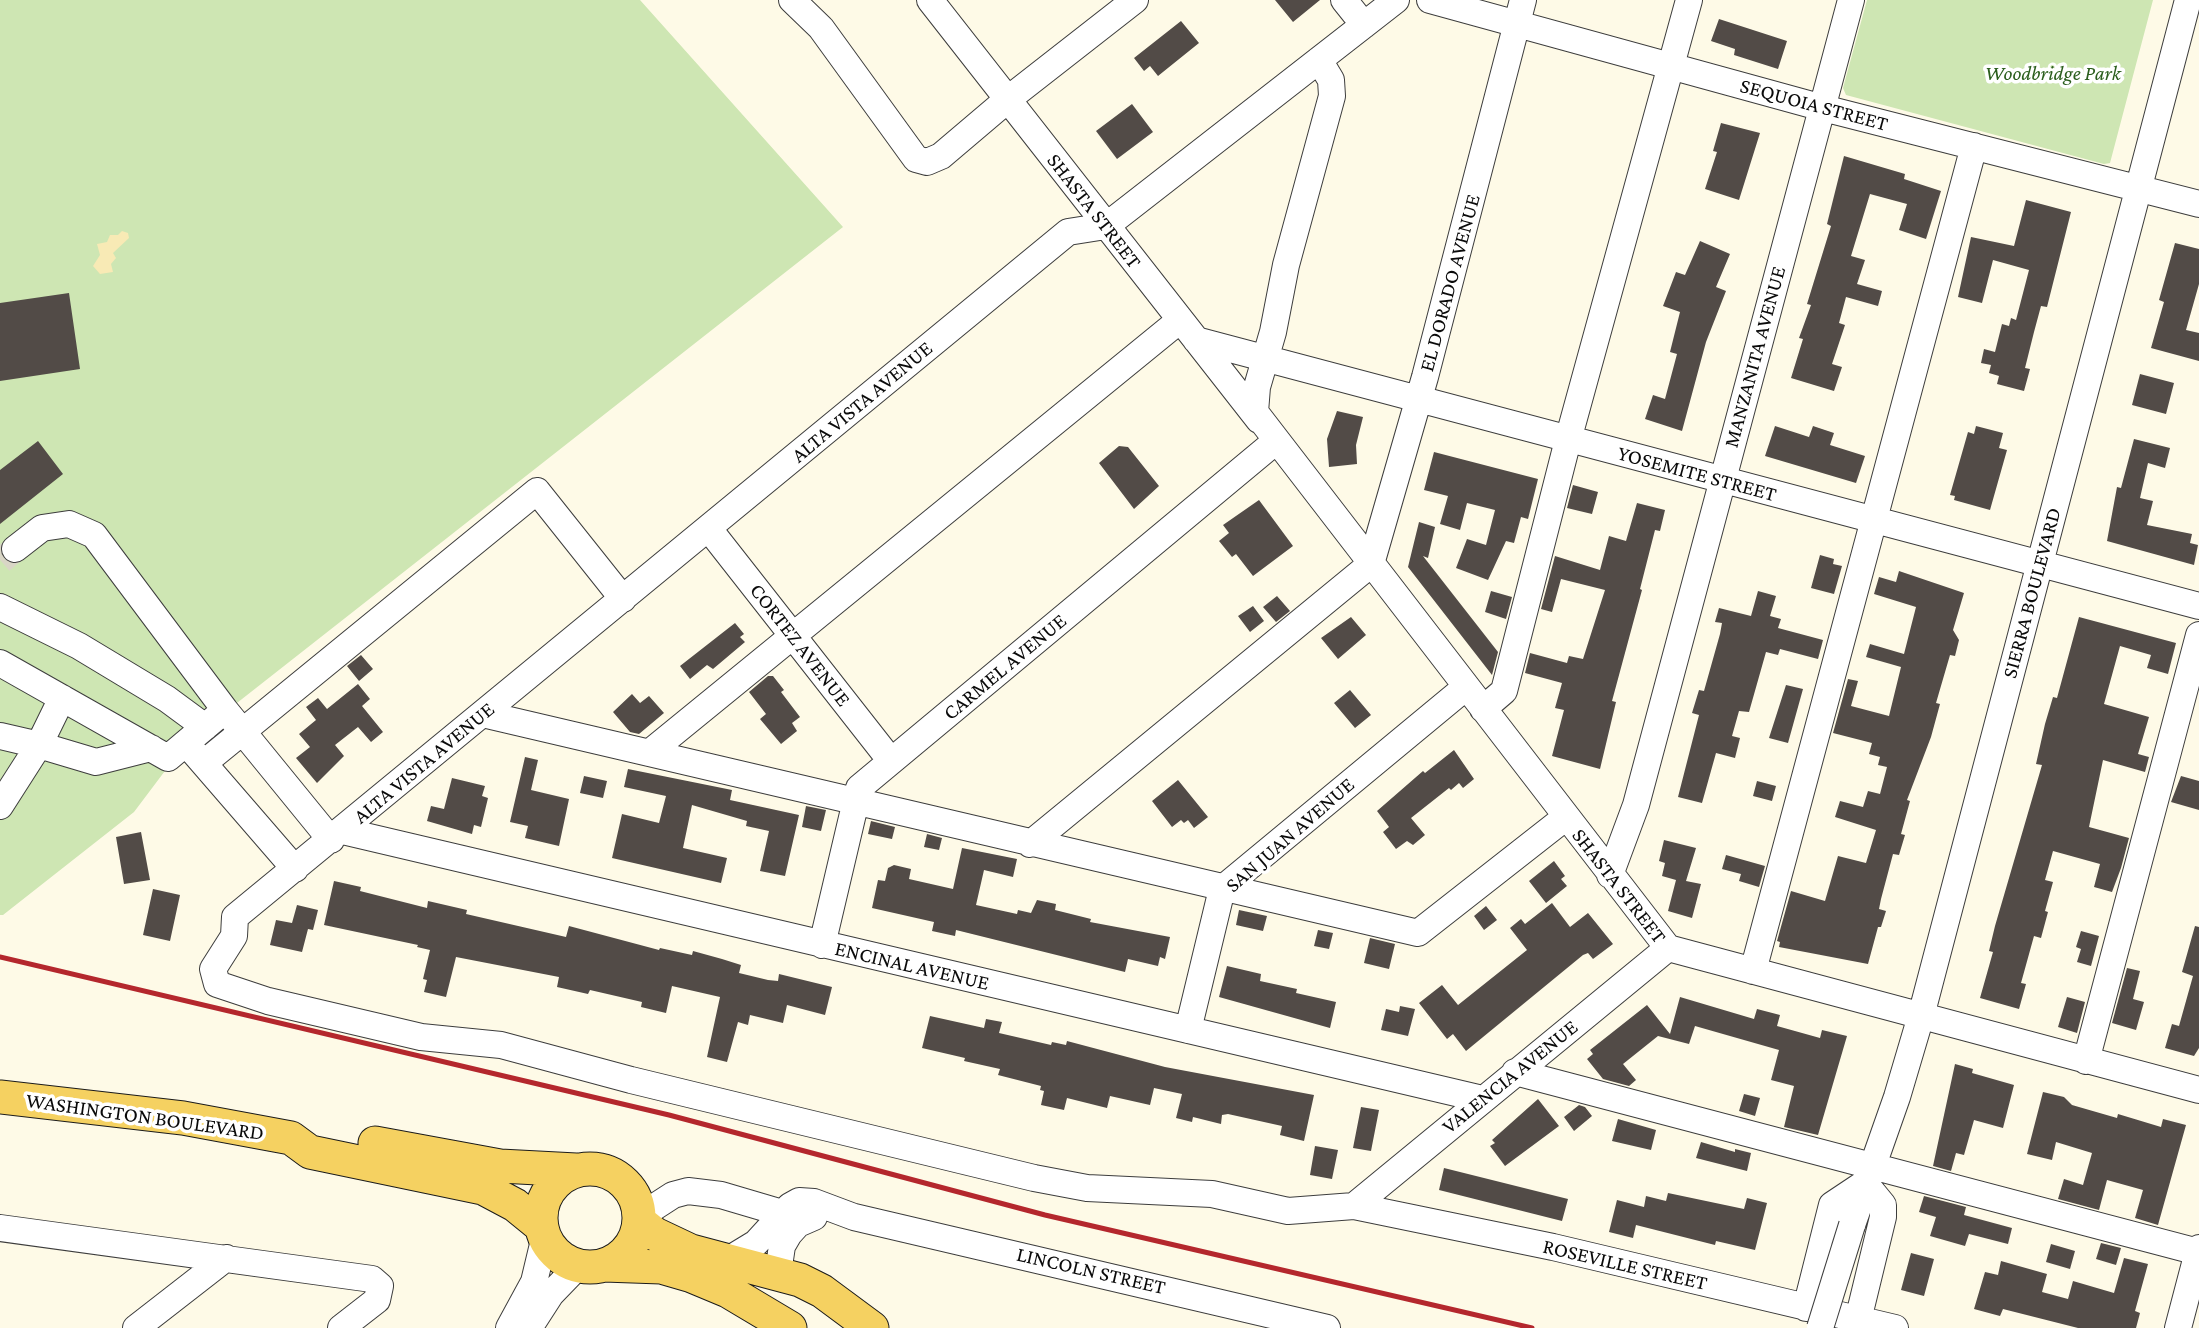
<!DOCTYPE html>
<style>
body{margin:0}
canvas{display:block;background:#fefae7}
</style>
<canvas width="2199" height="1328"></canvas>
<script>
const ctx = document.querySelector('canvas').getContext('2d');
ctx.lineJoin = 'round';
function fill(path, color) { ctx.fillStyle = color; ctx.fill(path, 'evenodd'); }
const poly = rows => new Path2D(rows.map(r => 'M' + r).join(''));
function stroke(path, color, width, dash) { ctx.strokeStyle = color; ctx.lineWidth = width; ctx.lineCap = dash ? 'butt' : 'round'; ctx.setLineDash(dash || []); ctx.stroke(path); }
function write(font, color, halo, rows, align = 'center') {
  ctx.font = font + ' "Crimson Pro",serif'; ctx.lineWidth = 7; ctx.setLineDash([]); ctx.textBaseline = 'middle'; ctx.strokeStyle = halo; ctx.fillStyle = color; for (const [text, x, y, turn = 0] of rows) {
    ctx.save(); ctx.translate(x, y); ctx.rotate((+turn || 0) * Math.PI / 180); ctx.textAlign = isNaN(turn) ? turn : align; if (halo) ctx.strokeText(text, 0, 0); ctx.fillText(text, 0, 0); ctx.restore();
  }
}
fill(poly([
 [0,0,640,0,843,227,186,743,134,812,3,915,0,915],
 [1867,0,2153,0,2110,163,2104,164,1846,95,1843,88]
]), '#cee6b3');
fill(poly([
 [122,231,128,233,129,238,113,253,116,258,111,264,113,272,100,274,93,266,100,255,97,244,107,242,110,235,118,235]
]), '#f8eab5');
fill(poly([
 [1275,0,1320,0,1293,22],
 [1719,19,1787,41,1778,69,1734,55,1735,49,1711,41],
 [1181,21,1199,43,1158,76,1150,66,1144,71,1134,58],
 [1132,104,1153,132,1117,159,1096,131],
 [1721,123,1760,133,1739,200,1705,189,1717,152,1713,151],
 [1844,156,1905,174,1904,179,1941,191,1926,239,1899,230,1907,204,1870,194,1851,256,1865,260,1857,284,1882,291,1878,306,1846,297,1839,323,1845,325,1832,364,1842,367,1834,391,1791,378,1803,339,1799,338,1811,305,1807,304,1831,226,1827,224],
 [2026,200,2071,212,2047,307,2041,306,2034,332,2025,368,2030,369,2024,391,1997,384,1999,376,1989,373,1991,365,1981,363,1984,349,1995,352,2002,324,2009,326,2011,318,2016,320,2029,270,1993,260,1982,303,1958,297,1971,237,2014,246],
 [1700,241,1730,254,1716,287,1726,291,1706,342,1682,431,1645,419,1653,395,1665,399,1677,354,1670,352,1680,312,1663,306,1676,272,1685,275],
 [2175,243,2199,249,2199,284,2186,330,2199,333,2199,361,2151,348,2164,302,2159,300],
 [69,293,80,369,0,381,0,303],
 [2140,374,2174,383,2166,414,2132,405],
 [1337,411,1363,417,1356,445,1357,464,1329,467,1327,439],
 [1775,426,1809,437,1813,426,1834,433,1830,445,1865,456,1856,483,1765,456],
 [1976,426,2003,433,1999,448,2007,450,1990,510,1954,500,1955,496,1950,495,1968,432,1974,434],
 [2134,439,2170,448,2165,468,2148,463,2140,498,2153,501,2147,525,2192,534,2190,543,2198,545,2194,565,2107,541,2117,487,2121,488],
 [38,441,63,474,0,524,0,470],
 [1119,446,1128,447,1159,486,1134,509,1099,463],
 [1434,452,1538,479,1528,519,1521,517,1514,543,1506,541,1488,580,1456,568,1467,539,1486,545,1495,510,1467,503,1460,530,1440,524,1448,496,1424,490],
 [1573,485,1598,492,1592,514,1567,508],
 [1259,500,1293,546,1253,576,1236,554,1232,557,1219,541,1229,533,1223,525],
 [1637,503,1665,510,1660,531,1655,530,1640,589,1642,590,1612,701,1616,702,1600,769,1552,756,1564,710,1555,708,1562,683,1525,673,1530,653,1567,663,1569,656,1583,659,1605,590,1561,579,1552,612,1541,609,1555,556,1600,570,1609,536,1626,541],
 [1419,522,1435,527,1428,558,1423,556,1498,652,1492,675,1408,567],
 [1820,555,1834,559,1833,564,1842,566,1834,594,1811,588],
 [1899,571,1964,593,1953,630,1959,640,1955,656,1950,655,1936,703,1940,704,1931,737,1907,800,1910,801,1901,834,1905,835,1899,855,1893,854,1881,899,1879,909,1886,911,1881,927,1878,927,1868,964,1779,947,1780,942,1777,941,1791,891,1825,901,1838,856,1866,863,1876,830,1835,817,1840,801,1863,807,1868,791,1880,794,1887,767,1878,765,1880,757,1869,754,1872,743,1833,733,1848,679,1858,681,1851,706,1889,716,1901,667,1866,657,1870,644,1904,654,1916,607,1874,594,1879,577,1896,582],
 [1491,591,1512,597,1506,619,1485,612],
 [1758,591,1776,596,1770,616,1781,619,1778,628,1823,640,1818,659,1780,649,1778,655,1766,652,1749,712,1739,711,1732,736,1740,738,1735,758,1716,753,1702,803,1678,797,1699,715,1692,713,1699,690,1704,691,1720,634,1722,623,1715,622,1719,608,1751,616],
 [1277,596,1290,611,1276,622,1263,607],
 [1253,606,1264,621,1250,632,1238,616],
 [1351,617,1366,635,1338,659,1321,638],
 [2079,617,2176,643,2168,674,2147,668,2151,655,2120,646,2104,704,2149,717,2138,754,2149,757,2145,772,2103,760,2089,827,2129,838,2121,868,2112,892,2094,887,2100,864,2053,851,2045,880,2053,882,2045,911,2048,912,2041,938,2034,936,2021,983,2026,984,2019,1009,1980,998,1993,952,1989,951,1995,926,2042,765,2036,764,2045,724,2053,697,2057,698],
 [735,623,744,634,740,637,745,642,713,669,707,665,690,679,680,666],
 [361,655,373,669,359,681,347,666],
 [768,676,773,676,784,690,781,692,800,717,792,723,797,731,781,744,760,719,766,714,749,692],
 [358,684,370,699,362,706,383,732,371,742,358,727,335,745,344,756,317,783,296,758,310,747,299,734,316,720,306,707,318,698,327,709],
 [1786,685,1803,689,1788,743,1769,738],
 [1350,690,1371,715,1355,728,1334,703],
 [632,694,640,703,649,696,664,713,639,734,630,732,613,712],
 [1454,750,1474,779,1463,788,1459,783,1451,790,1449,788,1411,818,1425,835,1413,845,1407,841,1396,849,1383,832,1389,827,1377,811,1423,771,1425,773],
 [525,757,538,760,531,790,569,799,559,846,525,838,528,826,510,822],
 [628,769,732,790,730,800,799,815,785,876,760,871,769,831,746,826,747,821,692,805,683,848,727,858,721,883,612,858,622,814,659,823,666,796,624,787],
 [584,776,607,781,603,798,580,793],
 [2181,776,2199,781,2199,810,2171,802],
 [452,778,485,786,482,796,488,798,481,827,474,825,472,834,427,821,431,806,444,809],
 [1178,780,1208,817,1194,828,1188,820,1184,823,1181,820,1172,827,1152,801],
 [1757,781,1776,786,1772,801,1753,796],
 [806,806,826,810,821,831,802,827],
 [871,821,895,827,892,839,868,834],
 [141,832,150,880,124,884,116,837],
 [927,834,942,838,939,850,924,847],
 [1664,840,1696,848,1686,881,1701,884,1692,918,1668,911,1676,880,1662,876,1665,863,1659,861],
 [962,848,1017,859,1013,877,984,870,976,905,1017,914,1018,910,1031,913,1037,900,1056,904,1055,910,1091,919,1090,922,1170,937,1165,959,1160,957,1158,966,1128,959,1125,972,956,930,955,936,932,931,934,922,872,908,878,880,885,881,888,868,894,865,911,869,909,879,953,889],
 [1726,855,1765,866,1759,887,1739,881,1741,874,1722,869],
 [1554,861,1565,876,1561,879,1567,886,1546,903,1529,881],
 [334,881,361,887,360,891,427,908,428,901,467,910,466,914,566,937,569,926,659,950,660,948,692,955,693,951,722,959,741,965,739,973,768,980,778,981,779,974,832,987,825,1015,787,1005,783,1023,750,1015,748,1025,738,1022,727,1062,707,1057,720,997,672,986,666,1013,641,1007,642,1002,590,990,588,994,557,987,559,977,456,957,446,997,424,992,427,980,423,979,430,950,417,947,418,945,324,925],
 [153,889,180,895,170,941,143,935],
 [1552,903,1570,927,1588,913,1613,944,1593,959,1588,953,1583,955,1466,1051,1453,1034,1447,1039,1419,1003,1442,985,1458,1005,1527,950,1510,928,1521,919,1525,924],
 [297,905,318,910,313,930,308,929,302,952,270,945,276,920,292,923],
 [1486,906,1497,920,1484,930,1474,916],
 [1239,910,1267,916,1263,931,1236,925],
 [2195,926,2199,927,2199,1048,2194,1056,2165,1048,2172,1024,2179,1026,2193,976,2182,972],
 [1318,930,1333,933,1329,949,1314,946],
 [2081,931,2099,936,2091,966,2077,962,2081,949,2076,947],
 [1370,938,1395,944,1389,969,1364,963],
 [1227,966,1261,974,1260,981,1297,989,1296,993,1336,1002,1330,1028,1219,997],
 [2127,968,2140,971,2133,999,2144,1002,2136,1030,2112,1023],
 [1680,997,1754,1019,1757,1009,1780,1015,1777,1026,1820,1038,1822,1030,1847,1036,1818,1135,1784,1127,1794,1086,1771,1080,1779,1050,1695,1026,1689,1044,1658,1036,1623,1064,1636,1080,1629,1086,1603,1079,1587,1059,1593,1054,1590,1050,1647,1005,1670,1034],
 [2067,997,2085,1002,2077,1033,2058,1027],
 [1400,1006,1415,1009,1408,1036,1381,1030,1386,1009,1399,1012],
 [930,1016,984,1028,986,1019,1002,1022,999,1033,1051,1045,1052,1042,1066,1045,1067,1041,1165,1067,1314,1095,1304,1141,1280,1135,1282,1126,1228,1114,1222,1115,1221,1124,1193,1117,1192,1122,1176,1118,1182,1094,1154,1088,1150,1105,1110,1096,1107,1108,1067,1098,1064,1110,1041,1105,1044,1091,1040,1090,1041,1086,998,1075,1000,1069,964,1061,965,1058,922,1048],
 [1955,1064,1973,1069,1972,1073,2014,1085,2003,1128,1974,1120,1964,1155,1956,1153,1951,1171,1933,1166],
 [2043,1092,2064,1097,2072,1105,2117,1118,2118,1114,2161,1127,2163,1119,2186,1125,2158,1225,2135,1218,2143,1190,2107,1180,2099,1210,2058,1199,2064,1179,2083,1185,2092,1153,2056,1142,2052,1160,2027,1154],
 [1744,1094,1760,1098,1755,1116,1739,1111],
 [1538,1099,1559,1126,1505,1166,1490,1146,1495,1143,1492,1140],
 [1579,1105,1585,1107,1592,1116,1574,1131,1564,1117],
 [1361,1107,1379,1110,1371,1151,1353,1148],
 [1618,1119,1656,1130,1651,1150,1612,1141],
 [1701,1142,1735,1152,1735,1149,1751,1153,1747,1171,1696,1158],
 [1315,1146,1338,1150,1332,1179,1310,1175],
 [1444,1168,1568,1199,1562,1221,1439,1190],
 [1668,1193,1744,1209,1747,1198,1767,1203,1755,1250,1716,1241,1715,1245,1636,1225,1633,1238,1609,1232,1617,1200,1644,1207,1646,1196,1666,1201],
 [1924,1196,1966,1207,1964,1215,2012,1228,2008,1244,1969,1234,1965,1246,1930,1236,1936,1217,1919,1212],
 [2101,1243,2121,1248,2116,1265,2096,1259],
 [2051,1244,2075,1251,2070,1269,2046,1262],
 [1911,1253,1934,1259,1924,1296,1901,1290],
 [2124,1258,2148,1264,2135,1311,2140,1313,2136,1328,2078,1328,2003,1309,2000,1316,1974,1309,1985,1272,1998,1275,2001,1261,2047,1274,2042,1292,2068,1299,2073,1281,2114,1293]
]), '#524b47');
stroke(poly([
 [1,561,15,549]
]), '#d9d6c6', 26, [26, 13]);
const minor = poly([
 [792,0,821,28,916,159,927,162,941,156,1007,100,1135,0],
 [930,0,1259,420],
 [1344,0,1364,25],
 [1396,0,1106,226,1068,232,235,917,234,936,213,969,217,984,268,1001,421,1037,501,1045,631,1080,1034,1178,1087,1188,1212,1194,1288,1211,1354,1206,1553,1247,1895,1328],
 [1430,0,1823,108,2199,204],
 [1319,60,1331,80,1332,96,1286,265,1273,332,1257,387,1255,412,1668,948,2199,1090],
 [1196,340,2199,606],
 [709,529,891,761],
 [15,549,42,528,69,524,94,535,225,710,331,840],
 [0,607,79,646,167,699,205,727],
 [0,663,168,758,225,710],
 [1483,709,1504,691,1568,440,1689,0],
 [483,714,1418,933,1566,817],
 [0,736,39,745,62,698],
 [192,750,295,869],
 [649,753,1180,320],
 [204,763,537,491,623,599],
 [0,806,39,745,96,762,151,748],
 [343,831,1482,1099],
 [1030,844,1371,564,1425,377,1523,0],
 [1610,875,1636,805,1851,0],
 [822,945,859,788,1276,441],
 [1753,971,1974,146],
 [1188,1030,1222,889,1466,687],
 [2086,1061,2199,635],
 [1515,1072,2198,1252],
 [1354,1206,1668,948],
 [639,1217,673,1195,688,1191,721,1195,782,1213,797,1214],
 [1852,1225,1897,1097,1921,1016,2188,0],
 [0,1228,372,1279,380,1286,377,1300,341,1328],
 [728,1260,756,1243,790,1206,799,1201,814,1202,854,1217,1327,1328],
 [778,1273,782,1246,789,1234,798,1224,814,1217],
 [1806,1308,1832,1205,1865,1183],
 [1858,1320,1883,1217,1883,1205,1865,1183],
 [136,1328,226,1258],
 [509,1328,534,1282,545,1236],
 [529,1328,551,1294,579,1265],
 [2178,1328,2199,1248]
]);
const major = poly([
 [0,1097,183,1118,291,1138,310,1152,483,1188,515,1205,542,1227],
 [375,1143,500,1166,576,1170],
 '541 1218a49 49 0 1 1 98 0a49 49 0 1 1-98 0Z',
 [639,1221,655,1234,691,1251,800,1280,822,1291,872,1328],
 [604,1265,661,1267,692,1276,728,1291,790,1328]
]);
stroke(minor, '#3d3d3d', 28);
stroke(major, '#1b1b1b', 35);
stroke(minor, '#fff', 26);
stroke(major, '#f5d161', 33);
stroke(poly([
 [0,957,669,1115,1045,1215,1532,1328]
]), '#b4272d', 5);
const minorBridge = poly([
 [1820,1328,1852,1225]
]);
stroke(minorBridge, '#3d3d3d', 28, []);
stroke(minorBridge, '#fff', 26);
write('italic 21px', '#2b5e1d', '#fff', [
 ["Woodbridge Park",2053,74]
]);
write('21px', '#0a0a0a', '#fff', [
 ["SEQUOIA STREET",1814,105,15],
 ["SHASTA STREET",1094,211,52],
 ["EL DORADO AVENUE",1450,283,-75],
 ["MANZANITA AVENUE",1755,357,-75],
 ["ALTA VISTA AVENUE",862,402,-40],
 ["YOSEMITE STREET",1697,474,15],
 ["SIERRA BOULEVARD",2032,593,-75],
 ["CORTEZ AVENUE",800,645,52],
 ["CARMEL AVENUE",1005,667,-40],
 ["ALTA VISTA AVENUE",424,763,-40],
 ["SAN JUAN AVENUE",1290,835,-41],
 ["SHASTA STREET",1619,886,52],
 ["ENCINAL AVENUE",912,966,13],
 ["VALENCIA AVENUE",1510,1077,-39],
 ["WASHINGTON BOULEVARD",145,1117,8],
 ["ROSEVILLE STREET",1625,1265,13],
 ["LINCOLN STREET",1091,1271,13]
]);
</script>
